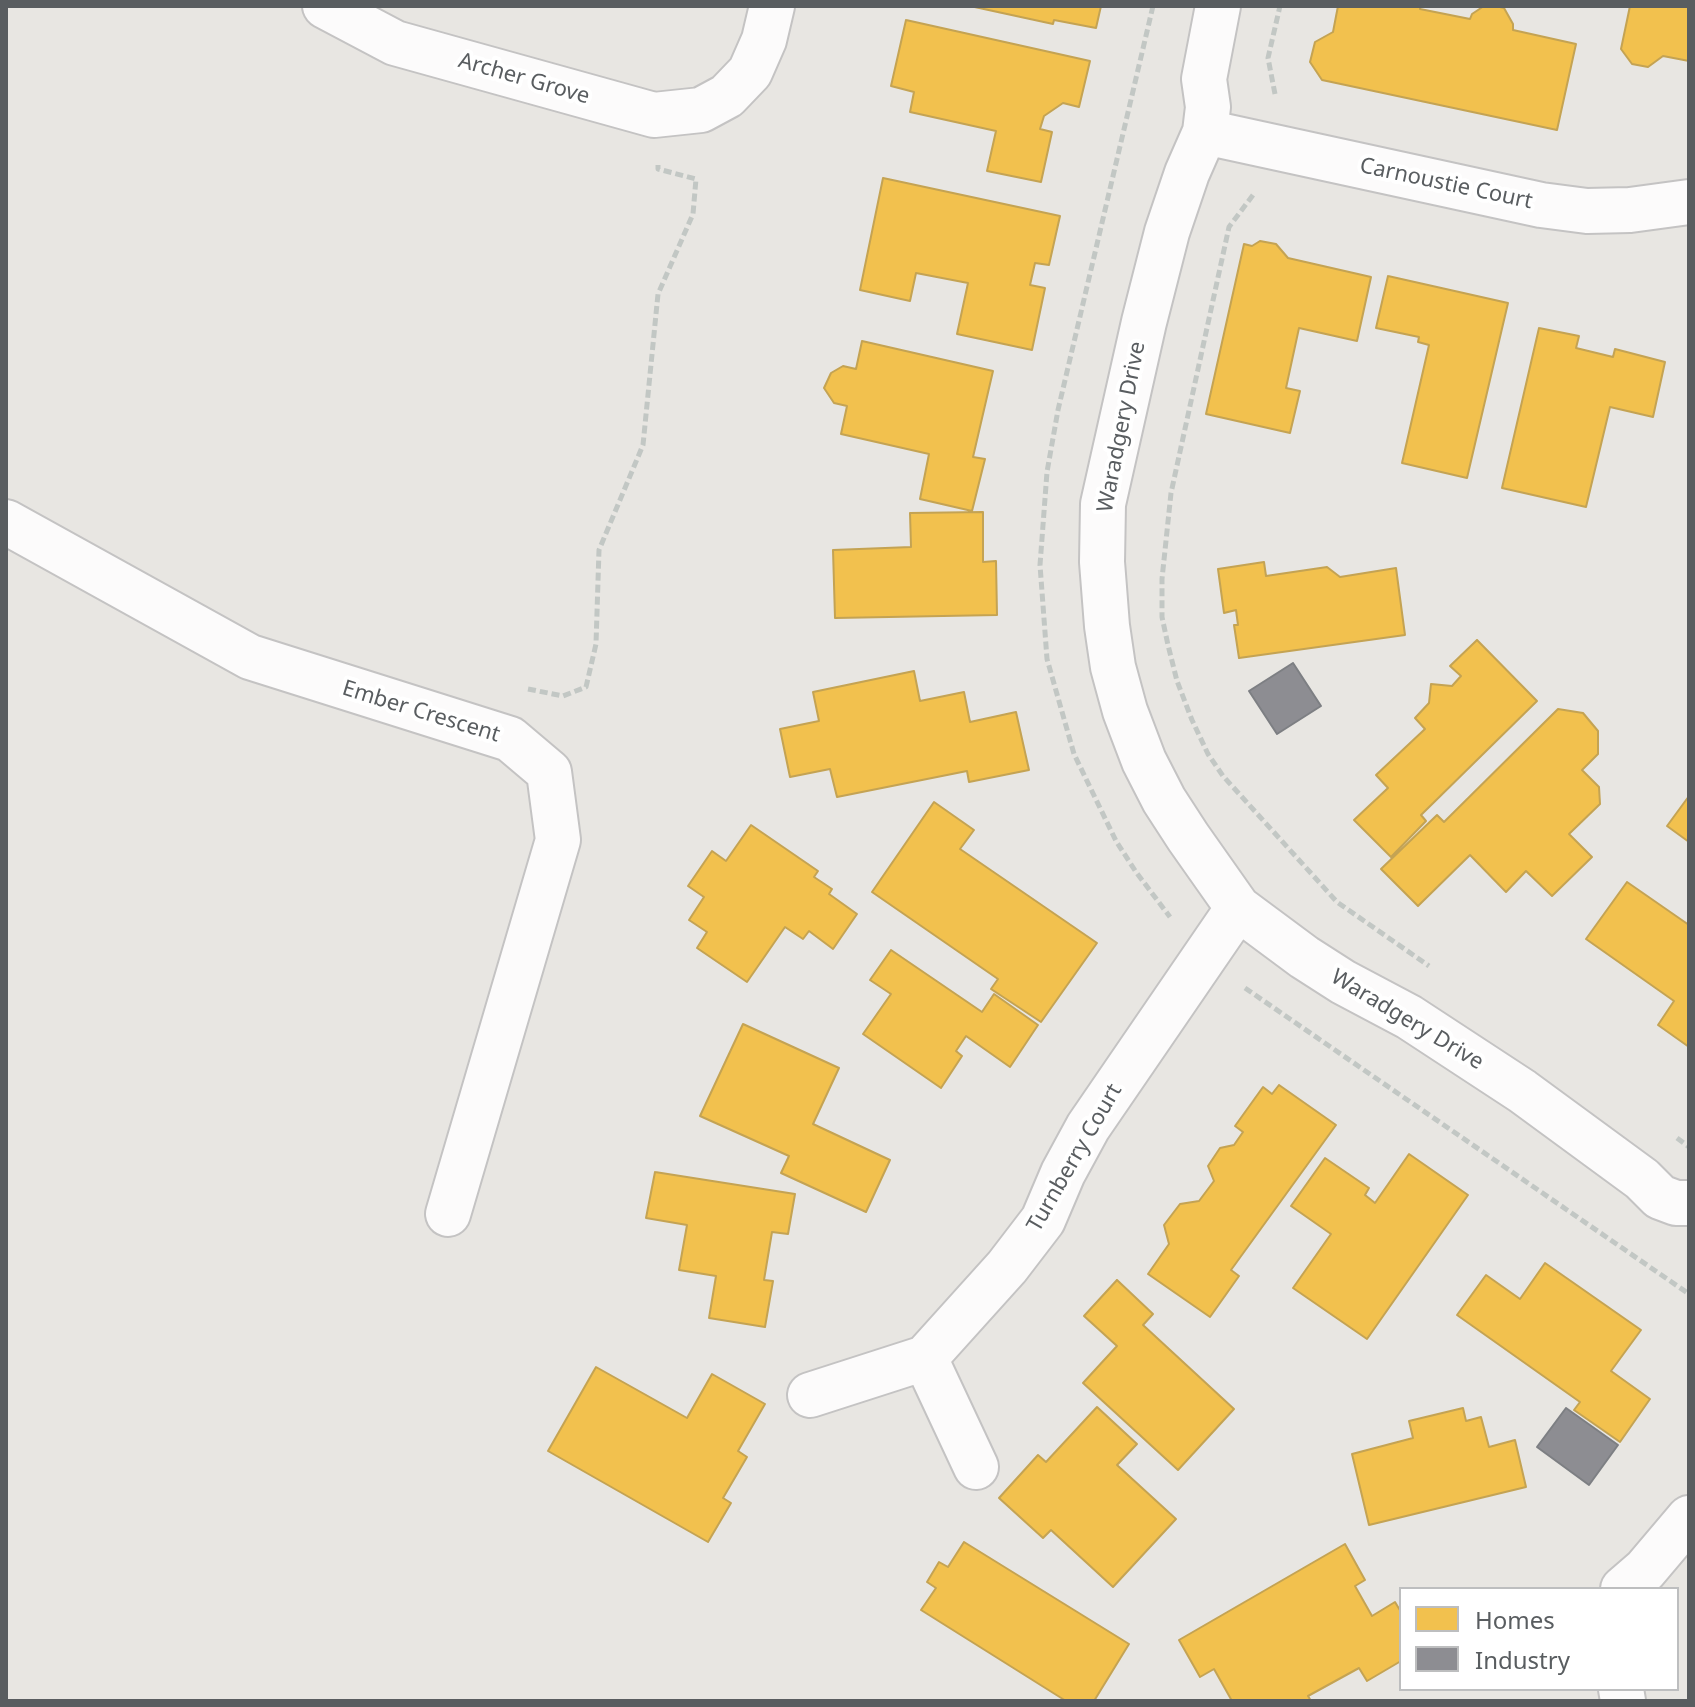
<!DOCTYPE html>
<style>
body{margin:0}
#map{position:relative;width:1695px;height:1707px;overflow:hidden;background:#e8e6e2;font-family:"Noto Sans",sans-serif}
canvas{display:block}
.frame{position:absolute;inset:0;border:8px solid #595d60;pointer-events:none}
.legend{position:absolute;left:1399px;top:1587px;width:280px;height:104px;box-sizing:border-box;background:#fff;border:2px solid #bdbebf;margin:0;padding:10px 14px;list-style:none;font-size:24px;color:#595d60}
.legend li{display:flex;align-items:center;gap:16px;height:40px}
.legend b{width:40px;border:2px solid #bdbebf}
</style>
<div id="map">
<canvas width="1695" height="1707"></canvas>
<div class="frame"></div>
<ul class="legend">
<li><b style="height:22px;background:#f2c14e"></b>Homes</li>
<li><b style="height:22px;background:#8d8d92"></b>Industry</li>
</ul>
</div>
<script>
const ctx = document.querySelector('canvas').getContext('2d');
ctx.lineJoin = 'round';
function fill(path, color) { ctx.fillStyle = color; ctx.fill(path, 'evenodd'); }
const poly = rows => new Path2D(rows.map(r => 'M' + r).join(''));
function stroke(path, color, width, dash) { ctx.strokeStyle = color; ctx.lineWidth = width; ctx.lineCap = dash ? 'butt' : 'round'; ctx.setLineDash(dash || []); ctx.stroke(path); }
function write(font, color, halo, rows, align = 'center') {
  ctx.font = font + ' "Noto Sans",sans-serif'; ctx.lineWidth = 8; ctx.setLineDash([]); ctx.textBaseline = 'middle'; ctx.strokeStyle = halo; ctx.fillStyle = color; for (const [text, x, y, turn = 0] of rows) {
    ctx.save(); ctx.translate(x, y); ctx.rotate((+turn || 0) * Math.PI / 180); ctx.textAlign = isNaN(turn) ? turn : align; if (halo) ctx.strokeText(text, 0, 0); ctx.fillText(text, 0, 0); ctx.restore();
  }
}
const homes = poly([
 [970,6,1101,6,1096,28,1054,20,1053,24,970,6],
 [1338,6,1420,6,1420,9,1470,19,1472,14,1484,6,1496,6,1504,8,1513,24,1513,30,1576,44,1557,130,1322,80,1310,62,1315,42,1333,32,1338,6],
 [1630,6,1689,6,1689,61,1663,56,1648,67,1632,64,1621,49,1630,6],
 [906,20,1090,61,1079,107,1063,103,1044,116,1040,129,1052,132,1041,182,987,171,996,131,910,112,914,92,891,86,906,20],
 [883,178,1060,216,1049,265,1035,263,1030,285,1045,288,1032,350,957,334,968,283,916,273,910,301,860,290,883,178],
 [1260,241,1276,244,1288,258,1371,277,1357,341,1299,328,1286,388,1300,391,1290,433,1206,414,1244,244,1252,246,1260,241],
 [1388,276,1508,303,1467,478,1402,463,1429,345,1418,342,1419,337,1376,328,1388,276],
 [1539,328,1579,336,1576,348,1613,357,1615,349,1665,362,1653,417,1610,407,1586,507,1502,488,1539,328],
 [862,341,993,371,973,457,985,459,972,511,920,499,929,454,841,434,847,406,834,403,824,388,831,373,843,366,856,369,862,341],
 [983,512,983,562,996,561,997,615,835,618,833,550,911,547,910,513,983,512],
 [1264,562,1266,576,1327,567,1340,577,1396,568,1405,635,1239,658,1234,625,1238,625,1236,610,1224,613,1218,569,1264,562],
 [1477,640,1537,701,1421,815,1426,821,1391,857,1354,820,1388,788,1376,775,1425,729,1415,718,1429,703,1431,684,1452,686,1461,676,1450,666,1477,640],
 [914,671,920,701,964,692,970,722,1016,712,1029,770,969,782,967,771,837,797,830,769,790,777,780,729,819,721,813,692,914,671],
 [1558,709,1583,713,1598,731,1598,754,1582,770,1599,787,1600,804,1569,834,1592,857,1552,896,1526,871,1506,892,1470,855,1418,906,1381,869,1437,815,1444,822,1558,709],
 [1689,796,1689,842,1667,826,1689,796],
 [934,802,974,830,960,849,1097,943,1041,1022,991,989,998,979,872,892,934,802],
 [751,825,818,871,814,877,832,889,829,894,857,914,833,949,809,931,803,939,785,927,747,982,697,948,707,932,689,920,704,897,688,886,712,851,726,861,751,825],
 [1627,882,1689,925,1689,1047,1658,1025,1674,1001,1586,939,1627,882],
 [891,950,982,1012,994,994,1038,1025,1010,1067,966,1036,956,1051,962,1056,941,1088,863,1034,891,994,870,980,891,950],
 [743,1024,839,1068,813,1124,890,1160,866,1212,781,1173,789,1156,700,1116,743,1024],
 [1279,1085,1336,1125,1231,1270,1239,1276,1210,1317,1148,1274,1169,1244,1164,1225,1180,1204,1199,1201,1214,1181,1208,1166,1220,1148,1234,1145,1243,1132,1235,1126,1263,1087,1272,1094,1279,1085],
 [1409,1154,1468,1195,1367,1339,1293,1288,1331,1234,1291,1206,1325,1158,1369,1188,1365,1195,1375,1203,1409,1154],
 [655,1172,795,1194,788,1234,772,1232,764,1280,773,1281,765,1327,709,1318,716,1276,679,1270,687,1225,646,1218,655,1172],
 [1545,1263,1641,1330,1611,1371,1650,1399,1620,1442,1574,1410,1580,1402,1457,1315,1486,1275,1520,1299,1545,1263],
 [1117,1280,1153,1314,1143,1325,1234,1409,1178,1470,1083,1383,1117,1346,1084,1316,1117,1280],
 [596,1367,687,1418,712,1374,765,1404,738,1451,747,1457,723,1498,731,1503,708,1542,548,1451,596,1367],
 [1097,1407,1137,1444,1117,1465,1176,1519,1113,1587,1051,1530,1043,1538,999,1498,1038,1455,1046,1462,1097,1407],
 [1463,1408,1466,1421,1481,1417,1489,1447,1515,1440,1526,1487,1369,1525,1352,1454,1413,1438,1409,1421,1463,1408],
 [964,1542,1129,1644,1094,1701,1066,1701,921,1610,936,1588,927,1582,939,1562,948,1567,964,1542],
 [1345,1544,1365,1580,1355,1586,1372,1616,1395,1602,1401,1612,1401,1661,1367,1681,1359,1668,1308,1696,1311,1701,1232,1701,1214,1669,1200,1677,1179,1640,1345,1544]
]);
fill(homes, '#f2c14e');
stroke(homes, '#c4a353', 2);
const industry = poly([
 [1293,663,1321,706,1277,734,1249,691,1293,663],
 [1566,1408,1618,1445,1589,1485,1537,1447,1566,1408]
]);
fill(industry, '#8d8d92');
stroke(industry, '#7d7f83', 2);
const minor = poly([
 [325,6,395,43,654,115,701,110,727,96,750,72,764,40,772,6],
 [1218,6,1204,79,1208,107,1205,132,1187,173,1167,232,1144,322,1103,504,1102,562,1107,626,1113,667,1125,711,1144,761,1164,800,1188,837,1238,908,1304,957,1343,982,1409,1017,1522,1091,1642,1179,1660,1197,1676,1203,1689,1203],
 [1205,132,1541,205,1587,211,1630,210,1689,202],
 [6,522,250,657,510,739,549,772,558,840,448,1214],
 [925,1358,1007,1267,1043,1220,1063,1173,1088,1127,1238,908],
 [810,1395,925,1358,976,1467],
 [1623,1589,1645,1570,1689,1518],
 [1621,1689,1623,1701]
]);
stroke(minor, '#c4c3c3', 48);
stroke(poly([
 [1153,6,1058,410,1047,472,1040,565,1047,659,1074,754,1116,841,1136,872,1170,917],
 [1275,94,1268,58,1280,6],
 [1253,195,1229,227,1171,493,1162,579,1162,617,1168,645,1177,681,1192,720,1208,754,1223,776,1337,902,1429,966],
 [528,689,563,696,586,687,596,644,599,550,643,445,658,294,693,214,696,179,658,169,658,165],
 [1245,988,1689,1294],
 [1677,1138,1689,1147]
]), '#c2c7c4', 5, [8, 4]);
stroke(minor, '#fcfbfb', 44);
write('22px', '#595d60', '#fff', [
 ["Archer Grove",524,79,16],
 ["Carnoustie Court",1446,184,12],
 ["Waradgery Drive",1122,427,-79],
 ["Ember Crescent",421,712,17],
 ["Waradgery Drive",1407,1020,31],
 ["Turnberry Court",1075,1158,-60]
]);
</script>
